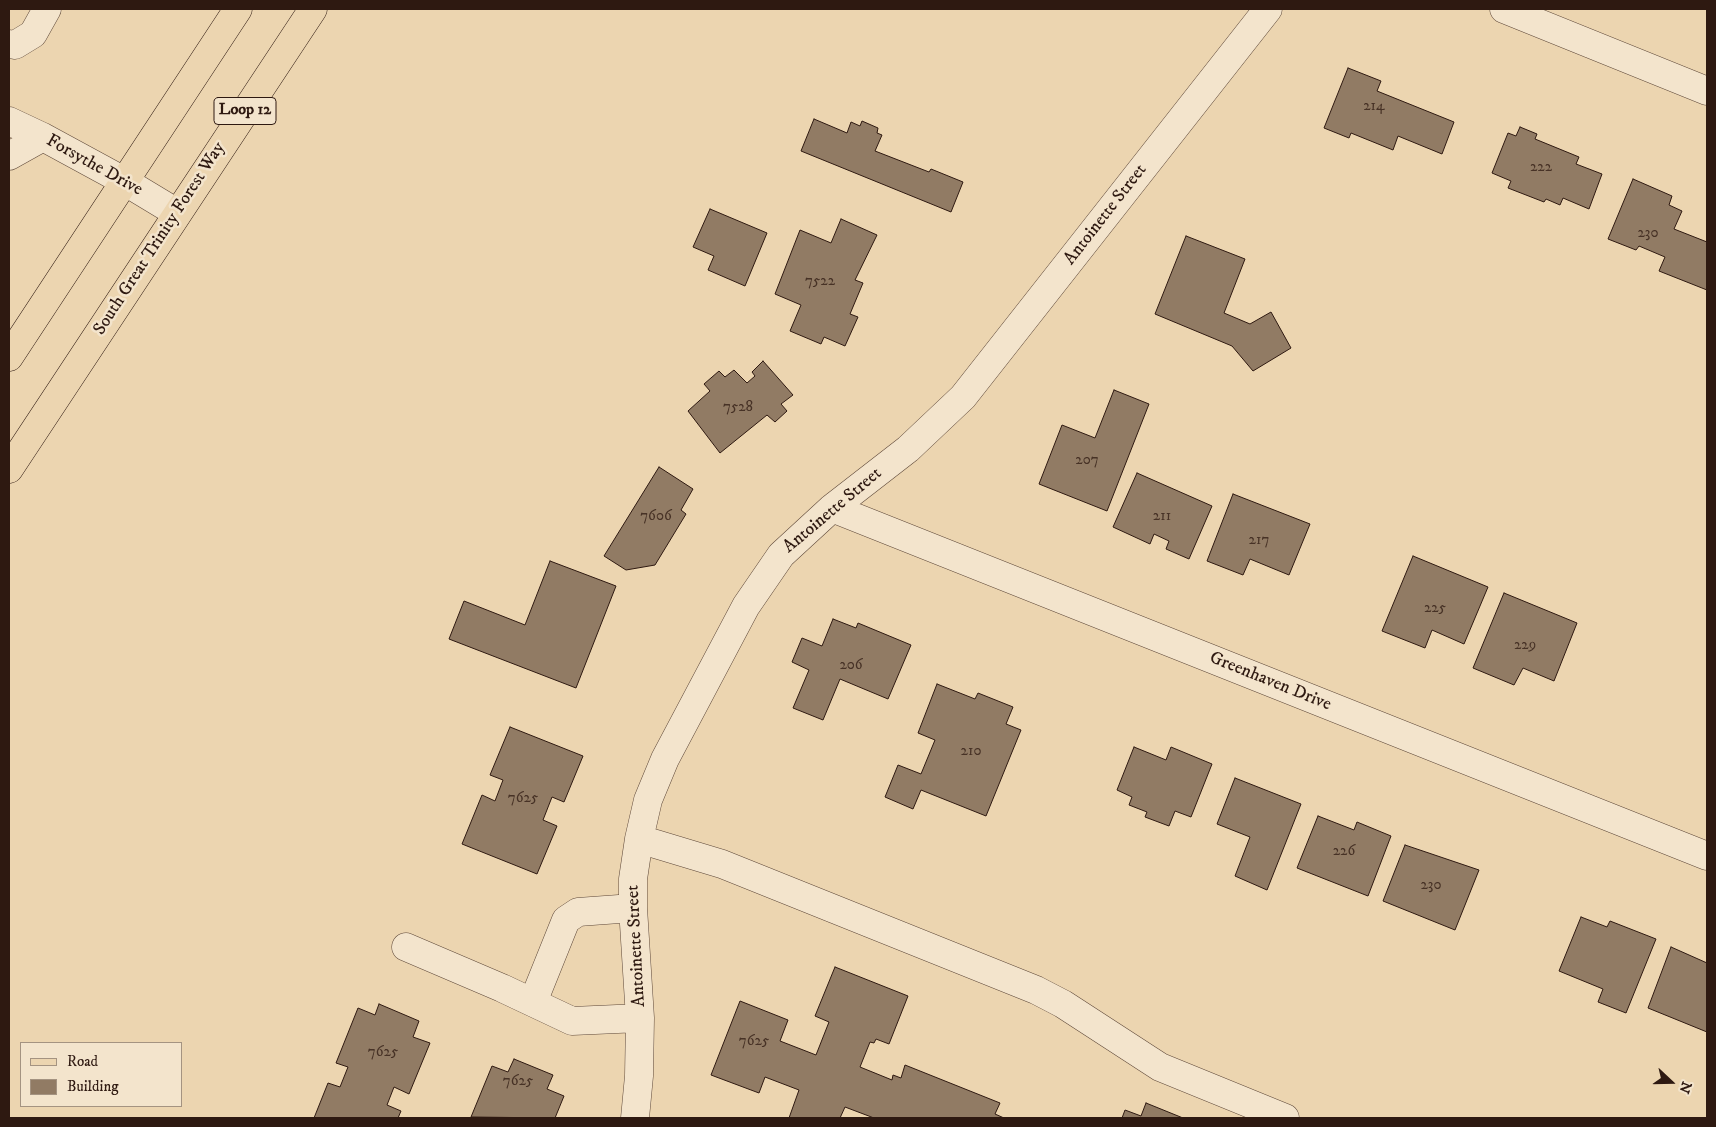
<!DOCTYPE html>
<style>
body{margin:0}
#map{position:relative;width:1716px;height:1127px;overflow:hidden;background:#ecd5b0;font-family:"IM FELL DW Pica",serif}
canvas{display:block}
.frame{position:absolute;inset:0;border:10px solid #2e1911;pointer-events:none}
.legend{position:absolute;left:20px;top:1042px;width:162px;height:65px;box-sizing:border-box;background:#f3e4cc;border:1px solid #a49381;margin:0;padding:6px 9px;list-style:none;font-size:15px;color:#2e1911}
.legend li{display:flex;align-items:center;gap:10px;height:25px}
.legend b{width:25px;border:1px solid #a49381}
.north{position:absolute;left:1646px;top:1057px;width:50px;height:50px;-webkit-text-stroke:4px #f3e4cc;paint-order:stroke;rotate:111deg;font-size:14px;font-weight:700;line-height:20px;text-align:center;color:#2e1911}
.north::after{content:'';display:block;margin:auto;width:18px;height:22px;background:#2e1911;clip-path:polygon(50% 0,100% 100%,50% 72%,0 100%)}
</style>
<div id="map">
<canvas width="1716" height="1127"></canvas>
<div class="frame"></div>
<ul class="legend">
<li><b style="height:6px;background:#ecd5b0"></b>Road</li>
<li><b style="height:14px;background:#917b64"></b>Building</li>
</ul>
<div class="north">N</div>
</div>
<script>
const ctx = document.querySelector('canvas').getContext('2d');
ctx.lineJoin = 'round';
function fill(path, color) { ctx.fillStyle = color; ctx.fill(path, 'evenodd'); }
const poly = rows => new Path2D(rows.map(r => 'M' + r).join(''));
function stroke(path, color, width, dash) { ctx.strokeStyle = color; ctx.lineWidth = width; ctx.lineCap = dash ? 'butt' : 'round'; ctx.setLineDash(dash || []); ctx.stroke(path); }
function write(font, color, halo, rows, align = 'center') {
  ctx.font = font + ' "IM FELL DW Pica",serif'; ctx.lineWidth = 5; ctx.setLineDash([]); ctx.textBaseline = 'middle'; ctx.strokeStyle = halo; ctx.fillStyle = color; for (const [text, x, y, turn = 0] of rows) {
    ctx.save(); ctx.translate(x, y); ctx.rotate((+turn || 0) * Math.PI / 180); ctx.textAlign = isNaN(turn) ? turn : align; if (halo) ctx.strokeText(text, 0, 0); ctx.fillText(text, 0, 0); ctx.restore();
  }
}
const building = poly([
 [1348,68,1381,81,1377,91,1454,122,1442,154,1398,136,1393,150,1351,133,1349,138,1324,128,1348,68],
 [814,119,847,133,851,122,860,126,862,121,878,128,877,133,882,135,875,151,929,172,931,169,963,182,951,212,801,151,814,119],
 [1520,127,1537,134,1535,139,1579,157,1576,164,1602,174,1589,209,1563,198,1560,205,1546,199,1544,202,1508,188,1511,181,1492,173,1508,133,1516,136,1520,127],
 [1633,179,1672,196,1669,205,1682,211,1674,229,1707,242,1707,290,1659,271,1665,257,1639,246,1636,250,1608,239,1633,179],
 [710,209,767,233,745,286,708,270,714,256,693,247,710,209],
 [841,219,877,235,855,280,863,283,850,314,858,317,845,346,824,337,821,344,790,331,801,305,775,294,800,230,831,243,841,219],
 [1186,236,1245,259,1224,313,1250,324,1271,312,1291,348,1253,371,1232,346,1155,314,1186,236],
 [763,361,793,395,781,404,787,411,775,422,767,415,720,453,688,411,710,391,704,384,719,371,725,377,734,370,747,383,755,376,752,372,763,361],
 [1114,390,1149,404,1107,511,1039,484,1062,425,1095,438,1114,390],
 [659,467,693,489,681,510,686,514,655,565,626,570,604,556,659,467],
 [1137,473,1212,506,1189,559,1166,549,1169,541,1154,534,1150,544,1113,527,1137,473],
 [1233,494,1310,524,1289,575,1250,559,1243,575,1207,561,1233,494],
 [1413,556,1488,587,1464,644,1432,630,1425,648,1382,631,1413,556],
 [550,561,616,586,576,688,449,639,464,601,525,625,550,561],
 [1504,593,1577,623,1554,681,1523,668,1514,685,1473,668,1504,593],
 [833,619,856,628,858,623,911,645,888,699,840,679,823,720,793,708,809,670,792,662,802,638,822,646,833,619],
 [937,684,975,699,978,693,1013,707,1006,724,1021,730,986,816,921,790,913,809,885,797,898,765,921,774,935,740,918,733,937,684],
 [510,727,583,756,564,802,552,797,543,820,557,826,537,874,462,844,482,795,495,801,503,780,490,775,510,727],
 [1134,747,1166,760,1171,747,1212,764,1191,817,1175,811,1169,826,1145,817,1147,812,1129,805,1132,797,1117,790,1134,747],
 [1235,778,1301,804,1267,890,1235,876,1250,837,1217,824,1235,778],
 [1318,816,1354,830,1357,822,1391,836,1368,896,1297,868,1318,816],
 [1405,845,1479,870,1455,930,1383,901,1405,845],
 [1581,917,1607,927,1610,921,1656,939,1626,1013,1598,1002,1603,989,1559,971,1581,917],
 [1671,947,1707,963,1707,1032,1648,1008,1671,947],
 [835,967,908,996,889,1044,876,1039,874,1043,870,1042,860,1067,892,1080,893,1075,901,1078,905,1065,1000,1103,995,1114,1004,1118,874,1118,845,1107,840,1118,789,1118,799,1090,765,1077,759,1093,711,1075,740,1001,788,1020,780,1041,816,1055,829,1022,815,1016,835,967],
 [379,1004,419,1021,413,1037,430,1043,409,1094,394,1087,387,1105,401,1111,398,1118,314,1118,328,1083,340,1087,348,1067,336,1063,358,1008,375,1015,379,1004],
 [514,1059,553,1075,547,1089,564,1096,555,1118,471,1117,492,1066,508,1072,514,1059],
 [1146,1103,1183,1118,1122,1118,1125,1110,1141,1116,1146,1103]
]);
fill(building, '#917b64');
stroke(building, '#2e1911', 1);
const minor = poly([
 [1504,9,1707,91],
 [9,44,15,45,33,34,47,9],
 [9,121,43,137,124,181,177,213],
 [9,156,43,137],
 [832,508,1707,856],
 [639,839,722,864,1036,990,1063,1004,1160,1067,1285,1118],
 [406,947,502,988,572,1021,640,1018],
 [533,1002,566,920,578,912,633,908],
 [635,1118,639,1076,640,1018,633,908,633,879,639,839,648,800,665,759,746,606,781,555,832,508,908,449,963,397,1268,9]
]);
const major = poly([
 [9,357,238,9],
 [9,469,313,9]
]);
stroke(minor, '#5e4839', 29);
stroke(major, '#2e1911', 29);
stroke(minor, '#f3e4cc', 28);
stroke(major, '#ecd5b0', 28);
write('15px', '#473226', null, [
 ["214",1374,107],
 ["222",1541,168],
 ["230",1648,234],
 ["7522",820,282],
 ["7528",738,408],
 ["207",1087,461],
 ["7606",656,517],
 ["211",1162,517],
 ["217",1259,541],
 ["225",1435,609],
 ["229",1525,646],
 ["206",851,666],
 ["210",971,752],
 ["7625",523,799],
 ["226",1344,852],
 ["230",1431,886],
 ["7625",754,1042],
 ["7625",383,1053],
 ["7625",518,1082]
]);
for (const [x, y, w] of [
 [245,111,62]
]) { const box = new Path2D(); box.roundRect(x - w / 2, y - 13.5, w, 27, 4); ctx.fillStyle = '#f3e4cc'; ctx.fill(box); stroke(box, '#2e1911', 1); }
write('bold 16px', '#2e1911', null, [
 ["Loop 12",245,111]
]);
write('18px', '#2e1911', '#f3e4cc', [
 ["Forsythe Drive",94,166,29],
 ["Antoinette Street",1106,215,-52],
 ["South Great Trinity Forest Way",160,239,-57],
 ["Antoinette Street",833,511,-40],
 ["Greenhaven Drive",1270,682,22],
 ["Antoinette Street",637,946,-93]
]);
</script>
